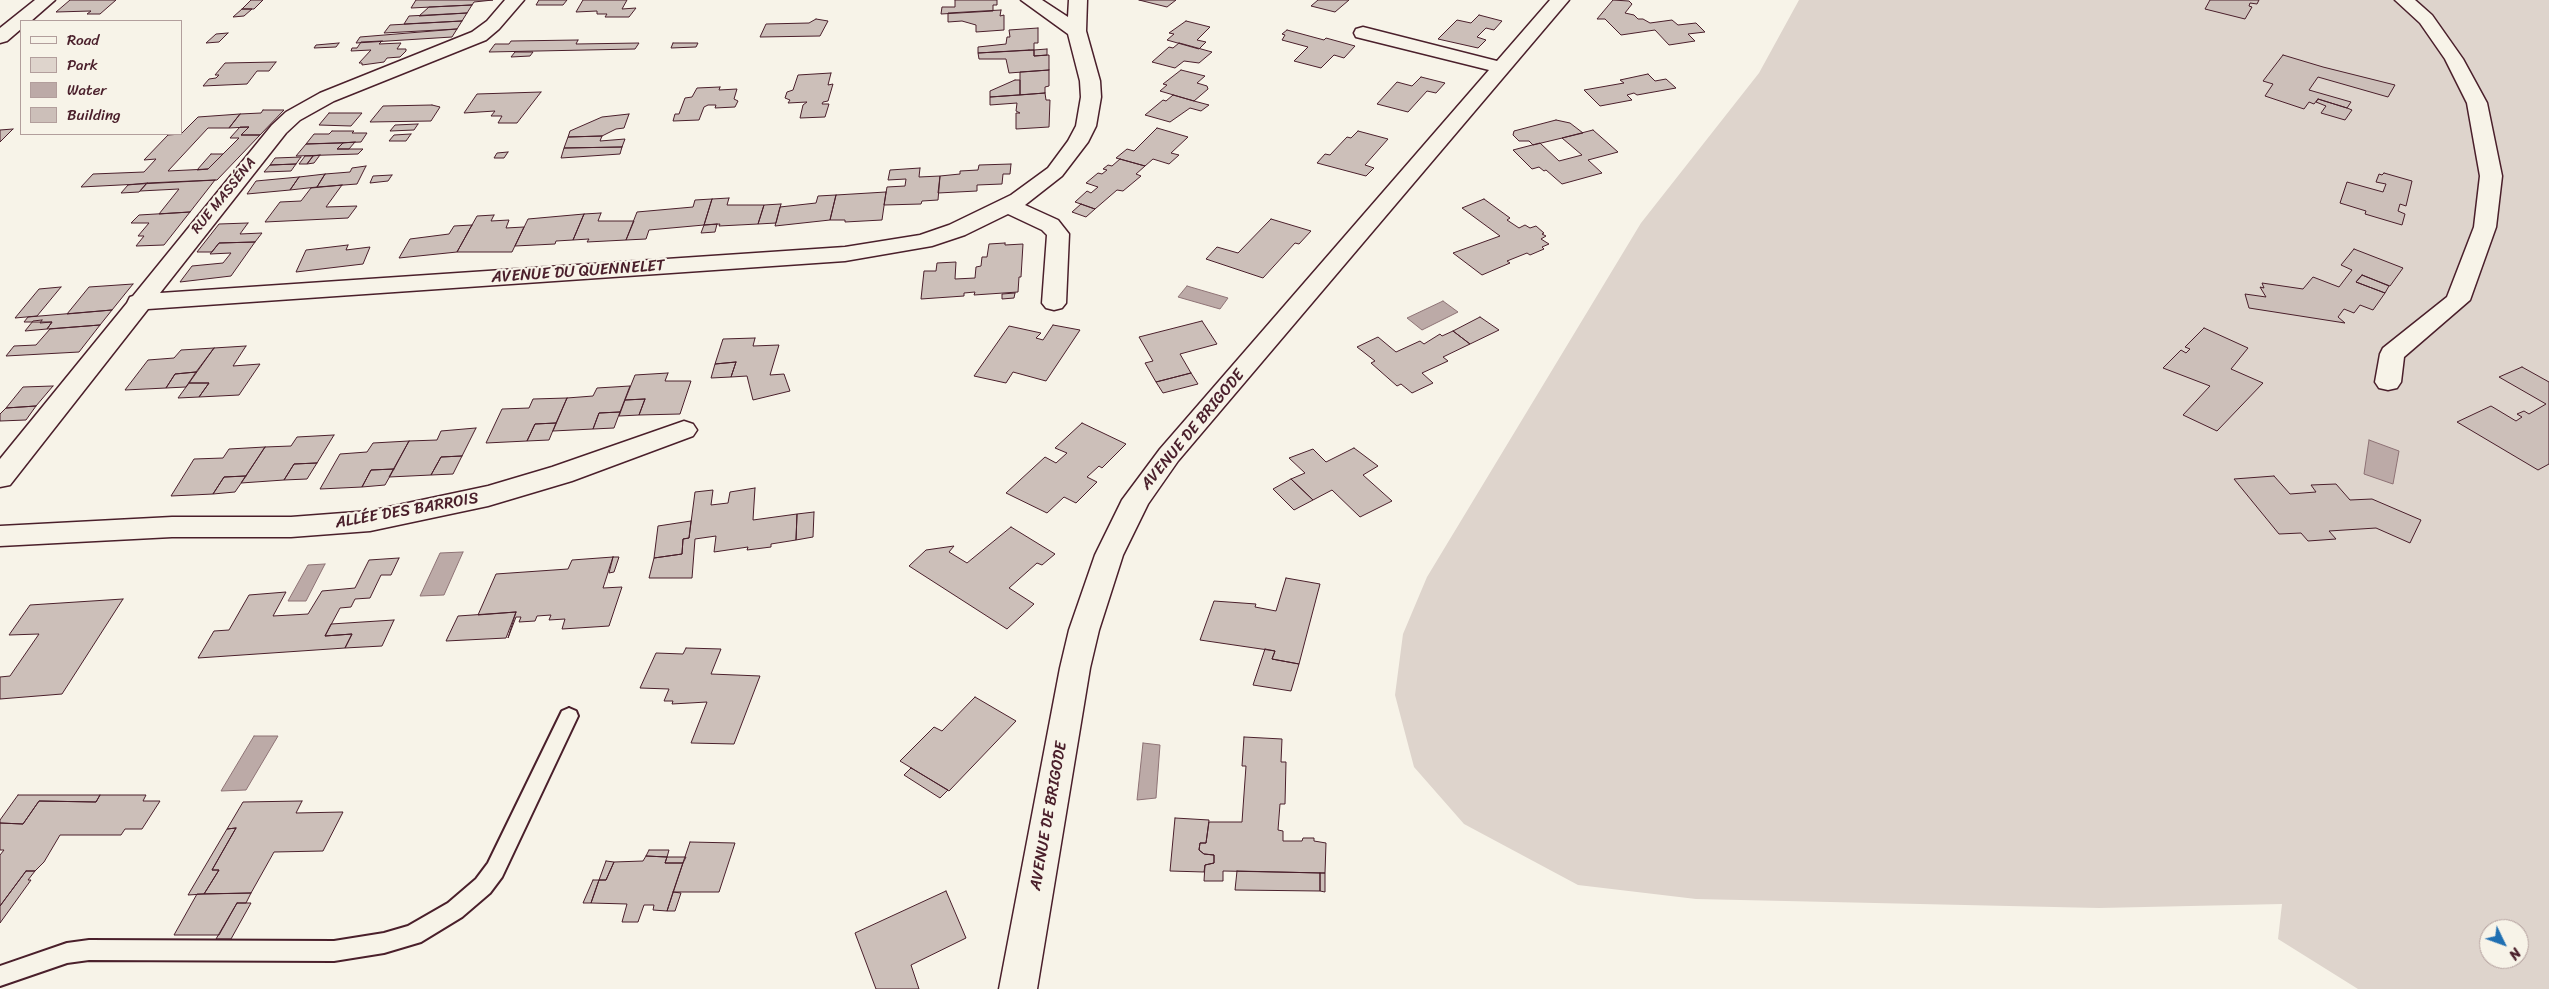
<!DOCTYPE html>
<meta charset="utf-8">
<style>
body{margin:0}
#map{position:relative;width:2549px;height:989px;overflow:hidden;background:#f7f3e8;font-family:Sriracha,sans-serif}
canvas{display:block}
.legend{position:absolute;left:20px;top:20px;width:162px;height:115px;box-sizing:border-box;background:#f7f3e8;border:1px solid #b29e9c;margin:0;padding:6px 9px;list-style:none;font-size:15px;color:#4a1f2b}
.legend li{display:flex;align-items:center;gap:10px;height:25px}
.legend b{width:25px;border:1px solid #b29e9c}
.north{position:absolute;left:2479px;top:919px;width:50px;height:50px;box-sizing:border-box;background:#f7f3e8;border:1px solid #b29e9c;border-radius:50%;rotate:132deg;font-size:14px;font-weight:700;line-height:20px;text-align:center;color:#4a1f2b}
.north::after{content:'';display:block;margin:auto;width:18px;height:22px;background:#1f6fb2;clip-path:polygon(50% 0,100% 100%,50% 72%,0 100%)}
</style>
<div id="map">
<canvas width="2549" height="989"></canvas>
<ul class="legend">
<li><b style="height:6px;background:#f7f3e8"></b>Road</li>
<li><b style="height:14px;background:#ded4cc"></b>Park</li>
<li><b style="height:14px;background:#bcaaa7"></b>Water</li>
<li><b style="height:14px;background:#ccbfb9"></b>Building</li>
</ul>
<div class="north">N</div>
</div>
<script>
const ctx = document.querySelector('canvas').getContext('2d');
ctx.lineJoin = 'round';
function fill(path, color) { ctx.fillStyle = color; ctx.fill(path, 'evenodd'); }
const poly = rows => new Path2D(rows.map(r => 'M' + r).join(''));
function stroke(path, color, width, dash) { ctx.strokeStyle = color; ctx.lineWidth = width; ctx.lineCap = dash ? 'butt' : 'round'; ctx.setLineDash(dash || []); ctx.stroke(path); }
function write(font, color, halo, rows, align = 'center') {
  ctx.font = font + ' Sriracha,sans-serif'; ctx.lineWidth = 4.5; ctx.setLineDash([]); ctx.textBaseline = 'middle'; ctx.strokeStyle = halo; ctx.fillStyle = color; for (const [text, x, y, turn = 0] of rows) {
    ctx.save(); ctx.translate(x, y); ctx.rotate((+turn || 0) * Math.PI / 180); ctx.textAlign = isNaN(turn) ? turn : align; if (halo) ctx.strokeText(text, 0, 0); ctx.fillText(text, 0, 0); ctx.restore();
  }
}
fill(poly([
 [1799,0,2549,0,2549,989,2358,989,2278,939,2282,904,2099,908,1696,899,1578,885,1464,824,1414,767,1395,695,1403,634,1427,577,1641,223,1759,73],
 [2489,929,2519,929,2519,959,2489,959]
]), '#ded4cc');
const water = poly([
 [1187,286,1228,298,1220,309,1178,297,1187,286],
 [1443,301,1458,312,1422,330,1407,318,1443,301],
 [2369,440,2399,451,2393,484,2364,474,2369,440],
 [463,552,444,595,420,596,440,553,463,552],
 [325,564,306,601,288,601,308,565,325,564],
 [254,736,278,736,246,790,221,791,254,736],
 [1143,743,1160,745,1156,798,1137,800,1143,743]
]);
fill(water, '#bcaaa7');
stroke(water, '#8e7275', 1);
const building = poly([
 [70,0,116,0,100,14,87,14,91,11,56,12,70,0],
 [251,0,263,0,254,9,242,9,251,0],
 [416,0,493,0,474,2,472,5,411,8,416,0],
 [539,0,567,0,563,5,536,5,539,0],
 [583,0,627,0,622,9,636,8,629,17,605,17,607,14,597,14,597,11,576,12,583,0],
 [955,0,997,0,997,5,993,5,993,11,941,14,942,7,955,7,955,0],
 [1139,0,1176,0,1167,7,1139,0],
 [1318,0,1349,0,1335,12,1311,6,1318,0],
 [1613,0,1629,1,1632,4,1625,13,1634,15,1638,19,1643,19,1650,23,1672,20,1678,25,1696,23,1705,32,1688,34,1695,41,1669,45,1655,30,1621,35,1605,19,1597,19,1613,0],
 [2210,0,2259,0,2257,4,2250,3,2249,6,2252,7,2245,19,2205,9,2210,0],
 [472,5,467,13,419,16,429,7,472,5],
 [242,9,252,9,244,16,233,17,242,9],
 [1001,10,1000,16,1004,15,1004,30,976,32,976,25,962,21,948,22,948,13,1001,10],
 [467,13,462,21,404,24,409,16,467,13],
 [1479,15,1502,21,1494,30,1486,28,1477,37,1486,40,1478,48,1438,39,1457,20,1471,23,1479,15],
 [816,19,828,21,820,36,760,37,766,24,809,23,816,19],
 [462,21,457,29,384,33,390,25,462,21],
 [1186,21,1210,27,1197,40,1206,42,1199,49,1167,40,1174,34,1169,33,1186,21],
 [1038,28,1038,43,1034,43,1034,50,978,53,978,47,1006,44,1007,37,1010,37,1009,30,1038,28],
 [457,29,452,37,356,43,360,37,457,29],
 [1287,30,1324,40,1326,38,1355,46,1344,58,1334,55,1321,68,1294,61,1308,47,1282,40,1285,35,1282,34,1287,30],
 [228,33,219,42,206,43,216,34,228,33],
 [578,40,576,44,639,43,635,49,489,52,495,44,509,44,511,41,578,40],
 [382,41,379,44,401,43,397,49,406,49,406,51,400,57,387,58,384,62,362,65,362,63,359,63,371,50,351,51,352,48,357,48,361,42,382,41],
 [339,43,336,47,314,48,316,45,339,43],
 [673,43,698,43,696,47,671,48,673,43],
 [1179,43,1183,44,1212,52,1199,63,1184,61,1175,68,1152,62,1169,47,1173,48,1179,43],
 [1047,49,1047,55,1034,56,1034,50,1047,49],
 [1029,50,1034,50,1034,56,1049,55,1049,70,1009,73,1006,59,979,59,978,53,1029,50],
 [515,52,533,52,530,56,511,57,515,52],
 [2283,55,2323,67,2395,85,2388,97,2318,77,2309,90,2351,102,2347,108,2318,99,2314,104,2309,102,2304,109,2265,96,2273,84,2263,81,2283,55],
 [276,62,269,71,257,71,247,84,203,86,209,79,216,78,219,75,215,75,225,63,276,62],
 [1049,70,1049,86,1045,87,1045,93,1020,95,1020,72,1049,70],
 [1181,70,1205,76,1197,83,1207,86,1208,89,1194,101,1160,91,1167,85,1163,84,1181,70],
 [831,73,828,85,833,84,828,101,823,102,822,104,829,104,825,117,800,118,803,105,807,102,788,103,790,100,785,98,787,92,793,90,798,75,831,73],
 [1648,74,1655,81,1666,79,1676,88,1637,95,1634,93,1627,95,1632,100,1600,106,1584,90,1624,83,1620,80,1648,74],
 [1421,77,1445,83,1436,93,1427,91,1408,112,1377,104,1397,82,1412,86,1421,77],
 [1015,80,1020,80,1020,95,990,97,990,91,1015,80],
 [720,87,719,90,737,89,734,99,738,101,735,107,715,108,716,105,708,105,704,107,699,120,673,121,675,114,679,114,685,98,692,97,697,88,720,87],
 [541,92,517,123,498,123,502,116,491,116,495,111,464,113,477,94,541,92],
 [1045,93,1046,100,1050,100,1049,127,1016,129,1016,113,1020,113,1016,111,1017,103,990,105,990,97,1045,93],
 [1173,95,1194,101,1209,105,1201,111,1190,108,1170,122,1145,115,1163,100,1166,101,1173,95],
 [2318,99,2347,108,2352,110,2345,120,2321,113,2326,106,2316,102,2318,99],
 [432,105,440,107,431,121,370,122,383,106,432,105],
 [263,110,284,110,260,135,241,135,249,127,229,128,240,114,261,113,263,110],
 [329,113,362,113,351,126,319,125,329,113],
 [240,114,229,128,208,128,168,171,208,169,239,138,230,138,240,127,249,127,241,135,260,135,217,180,81,187,93,174,144,172,156,159,144,160,168,135,181,134,198,117,240,114],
 [629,114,624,128,616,129,602,136,568,137,570,131,602,117,629,114],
 [1556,120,1570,123,1583,133,1533,145,1529,141,1519,141,1513,135,1514,131,1556,120],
 [418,124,414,130,390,131,395,125,418,124],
 [1157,128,1188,137,1171,153,1179,155,1169,164,1153,159,1145,166,1116,158,1127,149,1134,151,1157,128],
 [13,129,0,142,0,130,13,129],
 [1593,130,1618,152,1588,160,1602,173,1562,184,1546,170,1544,171,1539,167,1532,169,1513,150,1540,143,1559,161,1582,155,1562,138,1593,130],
 [332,131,354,131,352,133,367,133,361,142,306,144,314,134,329,134,332,131],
 [1358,131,1388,139,1365,165,1374,168,1366,176,1317,163,1325,154,1330,155,1347,137,1351,138,1358,131],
 [411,134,406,141,389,141,394,135,411,134],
 [602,136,600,141,625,139,622,147,564,148,568,137,602,136],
 [355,142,349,149,337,149,343,143,355,142],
 [343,143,337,149,363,149,358,154,296,156,306,144,343,143],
 [622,147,620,154,561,158,564,148,622,147],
 [508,152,504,158,494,158,497,153,508,152],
 [211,154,223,154,208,169,197,170,211,154],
 [320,155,314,163,307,164,313,156,320,155],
 [305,156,313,156,307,164,299,164,305,156],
 [301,157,296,164,270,165,275,158,301,157],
 [1120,159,1145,166,1136,174,1141,176,1123,191,1117,190,1095,209,1075,202,1087,191,1091,193,1098,187,1086,183,1098,173,1102,174,1107,170,1103,169,1108,165,1112,166,1120,159],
 [296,164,291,171,264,172,270,165,296,164],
 [1011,164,1010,174,1003,174,1002,184,977,185,977,191,938,193,940,176,960,174,960,171,978,170,979,165,1011,164],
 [366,166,357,184,317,187,325,174,350,172,352,168,366,166],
 [920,168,919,177,940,176,938,200,922,201,921,204,884,205,887,187,905,186,906,179,888,180,890,170,920,168],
 [2384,173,2412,181,2406,206,2400,204,2398,211,2405,214,2402,225,2365,214,2366,211,2340,203,2347,182,2383,192,2386,184,2376,182,2379,174,2382,175,2384,173],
 [325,174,317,187,290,190,299,177,325,174],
 [392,175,388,181,370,183,373,176,392,175],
 [299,177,290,190,247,194,256,181,299,177],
 [215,180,190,212,159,214,179,189,140,191,147,183,215,180],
 [147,183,139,192,121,193,128,185,147,183],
 [342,185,326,207,357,206,348,218,265,222,280,202,301,201,311,188,342,185],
 [886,192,882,220,845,222,845,220,830,220,836,195,886,192],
 [836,195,830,220,775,226,780,207,816,203,818,196,836,195],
 [729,198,727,205,764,205,758,224,719,226,720,224,704,225,712,199,729,198],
 [712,199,704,225,649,230,646,239,626,240,637,212,693,207,695,200,712,199],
 [1484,199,1510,218,1507,220,1519,228,1525,225,1530,228,1536,226,1544,233,1542,234,1546,236,1541,239,1549,244,1542,247,1544,249,1530,255,1527,253,1507,261,1510,263,1482,275,1453,253,1500,236,1462,208,1484,199],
 [781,204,776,223,758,224,764,205,781,204],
 [1081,204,1095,209,1086,217,1072,212,1081,204],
 [190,212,164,245,136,246,144,236,138,236,149,223,131,223,139,215,190,212],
 [601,213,598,221,634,221,626,240,587,242,589,239,573,240,584,214,601,213],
 [584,214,573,240,556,241,555,244,515,246,528,219,584,214],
 [494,215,491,221,509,220,506,228,524,227,512,252,457,252,477,216,494,215],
 [1271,219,1311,231,1299,244,1295,243,1263,278,1206,259,1217,247,1238,253,1271,219],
 [248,223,240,234,262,233,255,242,219,243,212,252,197,252,219,224,248,223],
 [717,224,715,232,701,233,704,225,717,224],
 [472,225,457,252,399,258,410,239,449,234,454,226,472,225],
 [255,242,231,276,180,282,192,266,223,263,231,253,210,254,219,243,255,242],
 [1005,243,1005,245,1023,244,1021,277,1019,277,1018,292,974,295,975,292,964,293,964,296,921,299,924,271,936,271,937,263,956,262,955,279,975,278,976,267,981,266,982,257,987,257,989,244,1005,243],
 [348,245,346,250,370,247,363,264,296,272,306,250,348,245],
 [2354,249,2403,268,2390,286,2362,275,2356,282,2385,293,2373,310,2360,305,2354,313,2344,309,2338,317,2345,323,2249,308,2245,294,2266,297,2260,287,2264,288,2262,283,2303,289,2313,277,2339,287,2352,270,2341,265,2354,249],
 [2362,275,2389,286,2385,293,2356,282,2362,275],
 [133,284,112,310,67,314,89,287,133,284],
 [61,287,37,316,15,318,39,289,61,287],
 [1015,293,1014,298,1002,299,1002,294,1015,293],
 [112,310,100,325,47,329,52,322,24,322,28,317,112,310],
 [1480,317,1499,330,1470,344,1453,331,1480,317],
 [42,320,40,323,52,322,47,329,25,331,33,321,42,320],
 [1202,321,1217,344,1180,354,1191,373,1156,382,1145,363,1153,361,1139,337,1202,321],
 [100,325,79,352,6,356,14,346,36,345,50,329,100,325],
 [1053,325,1080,330,1046,381,1013,372,1006,383,974,376,1009,326,1041,333,1036,338,1043,340,1053,325],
 [2204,328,2248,348,2231,369,2263,383,2217,431,2183,415,2210,386,2163,368,2181,350,2186,353,2190,349,2185,347,2204,328],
 [1453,331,1470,344,1443,357,1448,361,1422,373,1433,383,1412,393,1401,384,1397,386,1371,363,1375,361,1357,347,1378,337,1396,352,1420,341,1424,344,1440,334,1442,336,1453,331],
 [755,338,753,346,779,345,770,375,784,374,790,391,753,400,747,376,731,377,736,362,715,364,723,339,755,338],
 [246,346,233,366,260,364,239,395,199,397,209,383,189,383,214,348,246,346],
 [214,348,196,372,175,374,166,388,125,390,148,360,174,358,181,350,214,348],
 [736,362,731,377,711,378,715,364,736,362],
 [2522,367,2549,382,2549,464,2538,470,2457,422,2491,406,2516,421,2522,417,2517,414,2524,411,2529,414,2546,404,2499,377,2522,367],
 [196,372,186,387,166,388,175,374,196,372],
 [668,373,665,381,691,381,680,414,639,415,645,399,625,400,635,375,668,373],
 [1191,373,1198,384,1163,393,1156,382,1191,373],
 [189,383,209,383,199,397,178,398,189,383],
 [53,386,36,406,6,408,23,387,53,386],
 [630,386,620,412,599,413,593,429,553,431,567,398,593,396,597,388,630,386],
 [567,398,556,423,535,424,527,441,486,443,502,409,529,408,533,399,567,398],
 [645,399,639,415,619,416,625,400,645,399],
 [36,406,26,420,0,421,0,414,6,408,36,406],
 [620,412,614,428,593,429,599,413,620,412],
 [556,423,549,440,527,441,535,424,556,423],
 [1082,423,1126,444,1102,468,1099,466,1087,477,1097,482,1076,503,1064,497,1047,513,1006,493,1045,457,1056,463,1067,453,1055,448,1082,423],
 [476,428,462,456,441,457,431,475,389,477,409,441,437,440,441,431,476,428],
 [334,435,317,463,294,464,284,480,241,483,265,447,291,446,297,437,334,435],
 [409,441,394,469,371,470,362,487,320,489,340,454,367,452,373,443,409,441],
 [265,447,246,476,224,477,213,494,171,496,194,459,223,458,229,449,265,447],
 [1354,448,1378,466,1363,475,1392,501,1360,517,1332,490,1313,500,1291,479,1305,473,1289,458,1313,449,1326,462,1354,448],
 [462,456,453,474,431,475,441,457,462,456],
 [317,463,307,479,284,480,294,464,317,463],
 [394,469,385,485,362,487,371,470,394,469],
 [246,476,235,492,213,494,224,477,246,476],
 [2274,476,2290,494,2316,492,2311,485,2336,484,2350,500,2372,499,2421,520,2410,543,2376,528,2329,531,2336,539,2308,541,2301,533,2279,534,2234,479,2274,476],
 [1291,479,1313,500,1294,510,1273,489,1291,479],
 [755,488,753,520,797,514,796,540,771,544,771,547,747,550,748,547,714,552,716,536,695,539,692,578,649,578,654,558,682,554,683,539,689,538,695,492,713,490,711,505,728,503,730,492,755,488],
 [814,512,813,537,796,540,797,514,814,512],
 [691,521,689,538,683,539,682,554,654,558,658,526,691,521],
 [1011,527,1055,554,1042,565,1037,563,1009,588,1034,604,1007,629,909,566,926,550,954,546,949,552,967,563,1011,527],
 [613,557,619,557,614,572,609,573,613,557],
 [613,557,603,588,622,587,609,626,562,629,565,619,549,620,551,615,537,616,535,621,519,622,521,617,516,617,508,638,516,612,478,615,496,574,568,569,572,560,613,557],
 [399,558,391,575,381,575,370,598,355,599,351,607,340,608,325,636,352,634,345,648,198,658,214,631,229,630,249,595,286,592,273,616,308,614,322,591,355,588,369,560,399,558],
 [1286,578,1320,584,1299,664,1272,659,1275,651,1200,640,1214,601,1256,604,1255,607,1276,611,1286,578],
 [123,599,62,694,0,699,0,677,10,676,39,634,9,635,30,605,123,599],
 [516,612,506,638,446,641,458,616,516,612],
 [394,620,382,646,345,648,352,634,325,636,331,624,394,620],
 [686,648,721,649,711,674,760,676,734,744,691,743,707,702,672,704,673,701,664,701,669,689,640,688,656,653,683,654,686,648],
 [1265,649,1275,651,1272,659,1299,664,1291,691,1253,685,1265,649],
 [975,697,1016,721,949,791,900,761,934,727,942,731,975,697],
 [1244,737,1282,739,1281,762,1286,762,1285,804,1280,804,1278,830,1283,831,1283,841,1302,841,1303,838,1314,838,1314,841,1326,843,1325,873,1223,871,1223,881,1204,881,1205,865,1214,863,1214,855,1204,854,1199,850,1200,843,1206,843,1209,822,1242,822,1246,766,1242,766,1244,737],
 [911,768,948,790,940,798,904,775,911,768],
 [18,795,100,795,96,802,39,801,23,824,0,823,0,820,18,795],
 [100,795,146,795,143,801,160,801,142,829,125,829,121,835,60,835,44,862,35,871,26,871,0,906,0,855,4,850,0,850,0,823,23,824,39,801,96,802,100,795],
 [302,801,296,813,343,812,323,851,274,852,251,893,204,894,219,870,212,870,236,828,227,829,243,802,302,801],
 [1175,818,1209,820,1206,843,1200,843,1199,850,1204,854,1214,855,1214,863,1205,865,1204,872,1170,871,1175,818],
 [236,828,212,870,219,870,204,894,188,895,227,829,236,828],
 [690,842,735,843,719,892,673,892,690,842],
 [649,850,669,850,667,857,646,856,649,850],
 [646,856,667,857,665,863,683,863,667,911,653,910,654,905,644,905,638,922,622,922,627,904,591,903,599,880,606,880,614,862,643,861,646,856],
 [667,857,686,857,683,863,665,863,667,857],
 [606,861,614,862,606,880,599,880,606,861],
 [26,871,35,871,28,880,31,880,0,923,0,906,26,871],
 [1237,871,1320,873,1320,891,1235,890,1237,871],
 [1320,873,1325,873,1325,892,1320,891,1320,873],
 [593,880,599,880,591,903,583,903,593,880],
 [946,891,966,938,911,965,919,989,876,989,855,933,946,891],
 [673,892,681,893,675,911,667,911,673,892],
 [251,893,246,903,237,903,219,935,174,935,197,894,251,893],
 [237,903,251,903,231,939,216,939,237,903]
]);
fill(building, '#ccbfb9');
stroke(building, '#4a1f2b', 1);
const lane = poly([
 [569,708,576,711,578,716,502,877,490,893,462,917,421,942,384,953,334,961,89,960,67,963,0,986,0,966,67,943,89,940,334,941,384,933,408,926,448,903,476,879,488,863,562,711,569,708]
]);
const street = poly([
 [35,0,55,0,31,21,21,21,21,29,7,41,0,43,0,28,35,0],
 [505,0,524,0,499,29,486,40,334,101,300,120,286,133,160,293,845,247,920,235,949,225,1011,195,1048,168,1068,141,1076,126,1081,97,1080,81,1068,34,1021,0,1042,0,1068,17,1069,0,1087,0,1086,31,1100,81,1101,97,1096,126,1088,142,1062,176,1025,205,1058,220,1069,234,1066,303,1062,308,1054,310,1046,308,1042,303,1047,235,1042,230,1008,214,965,235,932,246,845,261,148,309,10,485,0,487,0,459,127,303,130,297,133,296,272,125,286,112,320,93,472,32,487,21,505,0],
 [1550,0,1569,0,1178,461,1148,504,1123,555,1099,630,1090,668,1037,989,999,989,1060,668,1069,630,1095,555,1122,500,1160,449,1489,70,1356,37,1354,33,1356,29,1363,27,1497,61,1550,0],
 [2395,0,2415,0,2432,15,2463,59,2487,103,2502,176,2496,227,2470,300,2404,357,2401,382,2397,388,2388,390,2379,388,2375,382,2380,354,2383,348,2447,297,2474,227,2480,176,2467,103,2445,59,2420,23,2395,0],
 [684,421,693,424,697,430,693,436,572,481,488,506,370,531,291,537,172,537,0,546,0,526,172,517,291,517,370,511,488,486,552,467,684,421]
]);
stroke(lane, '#4a1f2b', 4);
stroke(street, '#4a1f2b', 3);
fill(lane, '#f7f3e8');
fill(street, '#f7f3e8');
write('14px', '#4a1f2b', '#f7f3e8', [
 ["RUE MASSÉNA",224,196,-51]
]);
write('16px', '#4a1f2b', '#f7f3e8', [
 ["AVENUE DU QUENNELET",578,272,-4],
 ["AVENUE DE BRIGODE",1193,430,-50],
 ["ALLÉE DES BARROIS",407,511,-10],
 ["AVENUE DE BRIGODE",1049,816,-80]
]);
</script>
